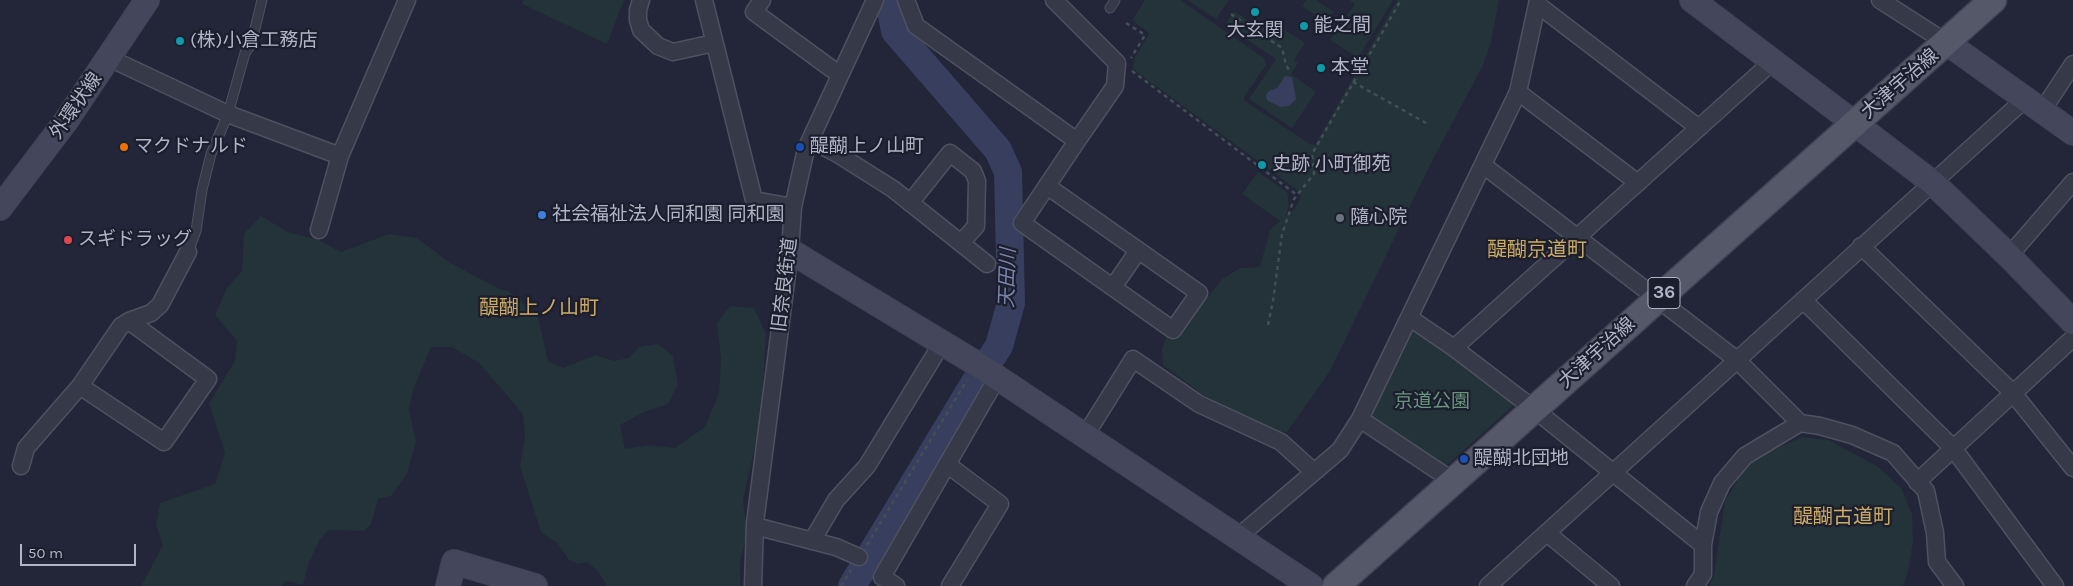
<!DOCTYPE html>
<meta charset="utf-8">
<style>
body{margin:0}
#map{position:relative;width:2073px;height:586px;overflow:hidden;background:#222638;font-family:Karla,sans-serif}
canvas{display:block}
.scale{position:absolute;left:20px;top:544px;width:116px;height:22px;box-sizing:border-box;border:2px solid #b1b4c5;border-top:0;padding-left:6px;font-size:15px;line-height:18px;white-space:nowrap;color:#b1b4c5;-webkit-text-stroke:4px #1b1e2d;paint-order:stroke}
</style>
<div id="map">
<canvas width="2073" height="586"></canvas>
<div class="scale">50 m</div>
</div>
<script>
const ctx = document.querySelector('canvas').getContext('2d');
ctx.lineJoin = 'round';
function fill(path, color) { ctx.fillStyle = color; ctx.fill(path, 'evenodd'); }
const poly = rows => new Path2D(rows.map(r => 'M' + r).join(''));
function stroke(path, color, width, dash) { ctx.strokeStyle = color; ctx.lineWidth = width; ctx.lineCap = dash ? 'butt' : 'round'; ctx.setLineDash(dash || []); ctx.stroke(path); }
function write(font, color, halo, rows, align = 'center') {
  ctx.font = font + ' Karla,"Noto Sans JP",sans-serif'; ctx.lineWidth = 4.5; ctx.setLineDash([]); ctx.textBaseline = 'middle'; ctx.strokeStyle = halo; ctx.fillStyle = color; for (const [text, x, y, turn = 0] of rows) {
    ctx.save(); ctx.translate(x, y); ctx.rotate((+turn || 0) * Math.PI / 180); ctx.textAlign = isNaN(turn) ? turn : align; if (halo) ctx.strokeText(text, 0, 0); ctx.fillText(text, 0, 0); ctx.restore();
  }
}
fill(poly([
 [524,0,624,0,607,44,522,4],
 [1145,0,1180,0,1264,58,1266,65,1244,97,1245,101,1310,144,1315,145,1397,0,1499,0,1491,43,1483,65,1428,169,1330,371,1287,432,1273,431,1220,407,1163,365,1162,350,1166,337,1179,317,1201,306,1222,279,1240,268,1260,267,1270,230,1280,221,1242,194,1258,172,1287,192,1289,207,1285,217,1294,209,1301,198,1300,192,1133,69,1134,59,1149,34,1148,32,1135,23,1133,19],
 [1187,0,1229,0,1216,19],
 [1306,0,1316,0,1334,12,1327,23,1302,6],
 [1349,0,1393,0,1358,58,1330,40,1355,4],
 [1234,11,1261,29,1268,19,1305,43,1294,60,1298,63,1291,74,1316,92,1292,128,1249,99,1276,59,1225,25],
 [261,216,288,232,318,240,341,252,389,234,417,238,450,263,502,290,508,291,524,304,538,317,548,361,563,368,596,355,614,361,629,358,639,347,658,344,673,356,678,385,668,404,644,412,620,425,625,449,648,445,675,448,705,427,719,393,721,359,717,323,730,306,754,308,766,334,764,371,761,420,743,500,747,534,740,562,740,586,607,586,597,570,586,562,578,564,569,560,557,543,541,532,520,466,525,437,523,414,479,363,452,347,431,347,413,390,409,409,416,442,407,474,391,496,378,499,371,525,364,531,328,530,319,541,308,565,303,585,286,581,281,586,141,586,163,545,156,525,160,503,215,484,225,453,209,403,235,361,237,341,215,315,227,288,242,271,244,234],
 [1409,330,1414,330,1515,404,1445,467,1375,422,1370,407],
 [1802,437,1828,440,1877,466,1901,488,1912,514,1913,540,1909,568,1903,586,1709,586,1714,575,1725,501,1745,468,1753,459]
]), '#243239');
fill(poly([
 [1285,76,1292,77,1296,99,1289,106,1280,107,1267,100,1266,95,1269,91,1277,88]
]), '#373e5e');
stroke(poly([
 [852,586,974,384,999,346,1011,303,1008,172,998,150,895,31,889,0]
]), '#373e5e', 28);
const lane = poly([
 [1110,8,1115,0],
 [188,252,196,231,202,190,211,154,228,114,245,53,251,45,262,0]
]);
const street = poly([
 [641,0,638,10,638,20,641,30,658,46,673,52,714,43],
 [704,0,754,200,793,207],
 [762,0,754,12,840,75],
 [906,0,916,26,1077,141],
 [1880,0,1947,43],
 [1538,5,1699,128],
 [109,58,228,114,340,156,407,0],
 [1518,92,1638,183],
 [2042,111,2073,64],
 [810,140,836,153,893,189,987,264],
 [1483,165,1737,360,1800,423],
 [1047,186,1199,293,1173,330,1022,223,1077,141,1115,86,1117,63,1054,0],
 [910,203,950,153,973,171,977,181,976,226,961,243],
 [319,230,340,156],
 [1861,246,2013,393,2073,468],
 [2009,256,2073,182],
 [1113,287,1138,251],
 [1803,300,1953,448,2055,586],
 [1410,318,1454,348,1534,409,1703,545],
 [1454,348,1772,62],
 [80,386,164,442,208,379,129,321],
 [1360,419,1453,481],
 [1085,436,1133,359,1199,404,1281,442,1314,472],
 [948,465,1000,504,950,586],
 [21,466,26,448,80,386,121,326,129,321,151,313,160,305,188,252],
 [1917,482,2073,338],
 [755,526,836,547,859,557],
 [1547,533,1611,586],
 [1238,537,1340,450,1360,419,1518,92,1538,0],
 [812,541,836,500,867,466,942,343],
 [753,586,755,523,790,251,793,207,806,149,875,0],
 [896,586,882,577,997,378],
 [1488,586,2025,99],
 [1695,586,1703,574,1703,545,1709,512,1722,483,1745,456,1800,423,1820,426,1852,435,1893,453,1926,491,1935,533,1937,562,1955,586]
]);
const secondary = poly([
 [1692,0,1933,183,2009,256,2073,322],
 [1947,43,2073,133],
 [0,208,66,121,147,0],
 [790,251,977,364,1311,586],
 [448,586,454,562,535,586]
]);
const primary = poly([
 [1336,586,1993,0]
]);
stroke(lane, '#4e5160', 11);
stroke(street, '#4e5160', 19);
stroke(secondary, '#3f4252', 26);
stroke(primary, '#3f4252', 29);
stroke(poly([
 [1231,14,1282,48,1286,65,1289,70],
 [1126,23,1145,35,1131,58],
 [1132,71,1297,195],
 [1353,82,1426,123],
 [1268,325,1273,301,1282,234,1294,199,1314,174,1312,154,1401,0],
 [867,545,967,380],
 [841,586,851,570]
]), '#424f56', 2.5, [4, 4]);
stroke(lane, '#363948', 9);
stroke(street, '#363948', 16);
stroke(secondary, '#44475b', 24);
stroke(primary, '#545869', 26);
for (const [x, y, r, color] of [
 [1255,12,5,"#0f9aa8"],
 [1304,26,5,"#0f9aa8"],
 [180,41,5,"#0f9aa8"],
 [1321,68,5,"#0f9aa8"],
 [124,147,5,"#e8710a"],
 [800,147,5,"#1a4fb4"],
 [1262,165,5,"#0f9aa8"],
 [542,215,5,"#3f7fe0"],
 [1340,218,5,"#6b7280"],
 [68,240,5,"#e0444e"],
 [1464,459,5,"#1a4fb4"]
]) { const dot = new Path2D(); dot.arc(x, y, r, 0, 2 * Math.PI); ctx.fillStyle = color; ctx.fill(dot); stroke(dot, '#1b1e2d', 2); }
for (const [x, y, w] of [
 [1664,293,32]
]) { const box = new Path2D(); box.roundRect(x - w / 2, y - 15.5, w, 31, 4); ctx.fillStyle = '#1b1e2d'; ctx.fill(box); stroke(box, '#b1b4c5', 1); }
write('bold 18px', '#b1b4c5', null, [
 ["36",1664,293]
]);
write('19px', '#b1b4c5', '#1b1e2d', [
 ["能之間",1314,26],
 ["大玄関",1255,31,"center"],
 ["(株)小倉工務店",190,41],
 ["本堂",1331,68],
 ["マクドナルド",134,147],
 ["醍醐上ノ山町",810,147],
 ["史跡 小町御苑",1272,165],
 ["社会福祉法人同和園 同和園",552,215],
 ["隨心院",1350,218],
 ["スギドラッグ",78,240],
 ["醍醐北団地",1474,459]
], 'left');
write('19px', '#b1b4c5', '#1b1e2d', [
 ["大津宇治線",1900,84,-41],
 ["外環状線",76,106,-55],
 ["旧奈良街道",785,285,-83],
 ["大津宇治線",1597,353,-42]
]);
write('19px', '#69947d', '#1b1e2d', [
 ["京道公園",1432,402]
]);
write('20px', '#cdaa63', '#1b1e2d', [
 ["醍醐京道町",1537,250],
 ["醍醐上ノ山町",539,308],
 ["醍醐古道町",1843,517]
]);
write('italic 20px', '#7a84ab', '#1b1e2d', [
 ["天田川",1008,278,-88]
]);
</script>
